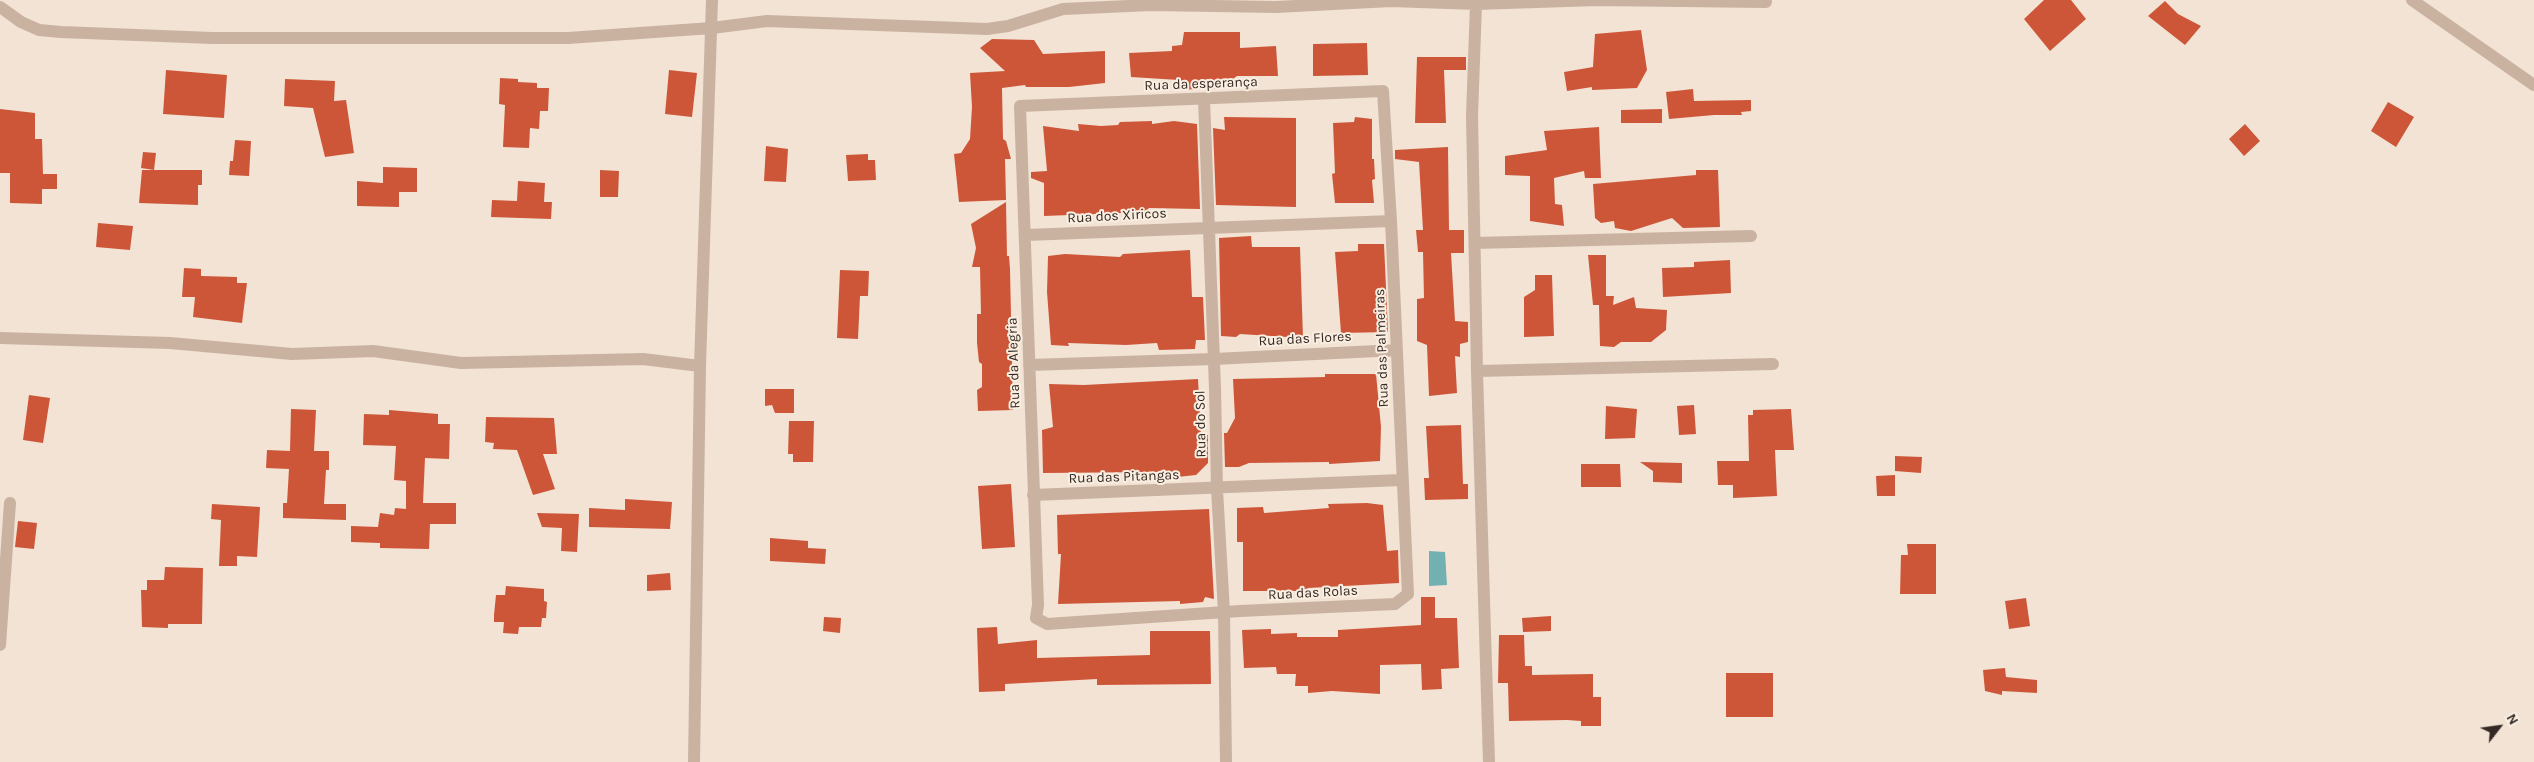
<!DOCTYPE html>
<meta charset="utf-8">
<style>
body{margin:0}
#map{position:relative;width:2534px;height:762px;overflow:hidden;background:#f2e3d5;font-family:Karla,sans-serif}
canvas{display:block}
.north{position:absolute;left:2474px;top:702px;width:50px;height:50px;-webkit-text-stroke:4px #faeee1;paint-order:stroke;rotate:60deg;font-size:14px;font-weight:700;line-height:20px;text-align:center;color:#342924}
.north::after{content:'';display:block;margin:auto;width:18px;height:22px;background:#342924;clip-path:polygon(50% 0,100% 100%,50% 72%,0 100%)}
</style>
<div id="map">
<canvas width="2534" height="762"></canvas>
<div class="north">N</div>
</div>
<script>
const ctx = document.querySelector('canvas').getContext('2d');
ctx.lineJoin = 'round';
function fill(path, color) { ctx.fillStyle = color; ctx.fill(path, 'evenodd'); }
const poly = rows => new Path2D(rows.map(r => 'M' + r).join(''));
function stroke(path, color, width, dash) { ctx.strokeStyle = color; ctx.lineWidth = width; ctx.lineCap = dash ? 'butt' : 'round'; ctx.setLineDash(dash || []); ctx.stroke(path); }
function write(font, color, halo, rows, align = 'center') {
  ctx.font = font + ' Karla,sans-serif'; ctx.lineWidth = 4; ctx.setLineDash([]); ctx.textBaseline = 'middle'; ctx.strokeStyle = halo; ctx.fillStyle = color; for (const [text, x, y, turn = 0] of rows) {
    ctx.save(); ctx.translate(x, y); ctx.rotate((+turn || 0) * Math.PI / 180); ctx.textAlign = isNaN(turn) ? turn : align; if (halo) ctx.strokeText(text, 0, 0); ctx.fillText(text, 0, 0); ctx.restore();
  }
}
fill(poly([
 [1429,551,1445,552,1447,585,1429,586]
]), '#73b0b1');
fill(poly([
 [2044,0,2071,0,2086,19,2050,51,2024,19],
 [2165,1,2178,14,2201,26,2185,45,2148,16],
 [1641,30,1647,70,1637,88,1592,90,1592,87,1567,91,1564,72,1593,67,1595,34],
 [1184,32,1240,32,1240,48,1276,46,1278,76,1237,76,1233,79,1218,80,1219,88,1178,90,1179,80,1131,77,1129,53,1172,51,1172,46,1182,45],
 [992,39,1034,40,1043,54,1105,51,1105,83,1069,87,1026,87,1025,85,1002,88,1003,139,1006,141,1011,159,1005,159,1006,200,959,202,954,154,961,153,970,139,972,107,970,73,1005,71,980,48],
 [1367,43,1368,75,1313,76,1313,44],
 [1417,57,1466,57,1466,70,1444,70,1446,123,1415,123],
 [166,70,227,75,224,118,163,114],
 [669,70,697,73,692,117,665,114],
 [500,78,518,79,518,82,537,83,537,88,549,88,548,111,540,111,539,129,530,128,529,148,503,147,505,105,499,104],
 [285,79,335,81,334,101,346,100,354,153,325,157,313,108,284,106],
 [1693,89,1694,101,1751,100,1751,111,1741,112,1742,115,1714,115,1669,119,1666,92],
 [2388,102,2414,117,2396,147,2371,131],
 [0,109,35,113,35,139,42,139,43,174,57,174,57,189,42,189,42,204,10,203,10,173,0,173],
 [1662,109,1662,123,1621,123,1621,110],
 [1224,117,1296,118,1296,207,1216,205,1213,128,1225,130],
 [1355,117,1372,119,1372,159,1374,159,1375,179,1372,180,1374,203,1335,203,1332,174,1335,173,1333,123,1354,122],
 [1152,121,1152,124,1174,121,1197,124,1200,209,1149,208,1146,211,1121,213,1044,216,1044,183,1031,178,1031,172,1047,171,1043,126,1079,131,1078,124,1101,126,1118,125,1120,122],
 [2245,124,2260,141,2244,156,2229,139],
 [1599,127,1601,178,1585,178,1584,171,1554,178,1555,204,1562,205,1564,226,1530,221,1530,176,1505,175,1505,156,1547,150,1544,131],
 [235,140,251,141,249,176,229,175,230,161,233,161],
 [766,146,788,149,786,182,764,181],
 [1448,147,1449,230,1464,230,1464,253,1451,253,1455,321,1468,322,1468,342,1460,344,1460,357,1455,356,1457,393,1429,396,1427,345,1417,341,1417,299,1424,298,1423,252,1418,252,1416,230,1423,230,1419,162,1395,159,1395,150],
 [143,152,156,153,154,170,141,168],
 [868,154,868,160,875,160,876,180,848,181,846,155],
 [383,167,417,168,417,192,399,192,399,207,357,206,357,181,383,183],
 [142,170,202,170,202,185,198,185,198,205,139,203],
 [600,170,619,171,618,197,600,197],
 [1696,170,1718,170,1720,227,1683,228,1672,218,1631,231,1615,228,1614,221,1601,223,1595,218,1593,184,1696,175],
 [518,181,545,183,544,202,552,202,551,219,491,217,492,200,517,201],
 [1006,202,1007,256,1009,256,1010,269,1013,410,978,411,977,390,982,387,982,364,979,362,977,343,977,314,981,314,980,267,972,267,976,248,971,224],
 [98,223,133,226,130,250,96,247],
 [1251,236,1252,247,1300,247,1303,338,1240,334,1236,337,1221,336,1219,238],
 [1358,244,1384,244,1388,332,1341,333,1335,252,1358,251],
 [1190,250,1192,297,1203,297,1205,340,1196,340,1195,349,1159,350,1157,343,1126,345,1068,343,1069,346,1051,345,1047,292,1048,256,1065,254,1120,257,1123,254],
 [1588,255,1606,255,1606,296,1614,296,1613,305,1634,297,1636,308,1667,310,1666,330,1651,342,1621,342,1614,347,1600,346,1599,305,1593,305],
 [1730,260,1731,293,1663,297,1662,268,1694,267,1694,262],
 [184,268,201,269,201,276,237,277,237,283,247,283,242,323,193,317,195,297,182,297],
 [840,270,869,271,868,296,860,296,858,339,837,338],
 [1535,275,1552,275,1554,336,1524,337,1524,297,1535,290],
 [1325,374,1376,374,1381,427,1380,461,1329,464,1329,462,1249,463,1239,467,1225,467,1224,433,1227,433,1235,418,1233,379,1325,377],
 [1198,379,1201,436,1208,435,1208,463,1196,475,1158,479,1158,472,1043,473,1042,430,1053,427,1049,384,1084,385],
 [765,389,794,389,794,413,775,413,772,405,765,406],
 [29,395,50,398,43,443,23,440],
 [1694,405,1696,434,1679,435,1677,406],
 [1606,406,1637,409,1635,438,1605,439],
 [291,409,316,410,314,451,329,451,329,470,326,470,324,504,346,504,346,520,283,518,283,503,287,503,289,469,266,468,267,450,290,451],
 [1791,409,1794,450,1775,450,1777,496,1733,498,1733,485,1718,485,1717,461,1749,461,1748,415,1753,415,1753,410],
 [389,410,438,414,438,424,450,424,449,459,425,458,423,503,456,503,456,524,430,524,429,549,380,548,380,543,351,542,351,526,378,527,380,513,394,515,395,508,406,509,406,481,394,480,396,446,363,445,364,414,389,415],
 [486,417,554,418,557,454,543,454,555,489,533,495,517,450,493,449,494,443,485,442],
 [789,421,814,421,813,462,793,462,793,454,788,454],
 [1461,425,1463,484,1468,484,1468,499,1425,500,1424,478,1429,478,1426,426],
 [1895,456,1922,457,1921,473,1895,471],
 [1640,462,1682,463,1682,483,1653,482,1653,471],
 [1581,464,1620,464,1621,487,1581,487],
 [1895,475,1895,496,1877,496,1876,476],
 [1011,484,1015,547,982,549,978,486],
 [625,499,672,502,670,529,589,527,589,508,625,510],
 [1367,503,1383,505,1387,551,1398,550,1399,583,1308,588,1308,591,1243,591,1243,542,1237,542,1237,508,1263,507,1264,513,1329,508,1328,504],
 [212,504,260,507,257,557,237,556,237,566,219,566,221,520,211,519],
 [1209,509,1214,599,1205,597,1203,602,1180,604,1180,601,1058,604,1061,554,1058,554,1057,515],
 [537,513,579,514,577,552,561,551,562,528,542,527],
 [18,521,37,523,34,549,15,547],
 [770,538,808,541,808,548,826,549,825,564,770,561],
 [1907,544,1936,544,1936,594,1900,594,1901,555,1908,555],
 [165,567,203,568,202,624,168,624,168,628,142,627,141,590,147,590,147,580,164,580],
 [670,573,671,590,647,591,647,575],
 [506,586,544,589,544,601,547,602,546,618,542,618,541,627,519,627,518,634,503,633,504,622,494,622,494,615,496,595,505,595],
 [1421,597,1435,597,1435,618,1457,618,1459,668,1441,669,1442,689,1422,690,1421,664,1380,665,1380,694,1332,691,1308,693,1308,686,1295,686,1296,674,1277,674,1276,667,1244,668,1242,630,1271,629,1271,634,1297,633,1297,637,1338,637,1338,630,1421,625],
 [2026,598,2030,626,2009,629,2005,601],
 [1551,616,1551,631,1523,632,1522,618],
 [824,617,841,618,840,633,823,631],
 [997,627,998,644,1037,640,1037,658,1150,655,1150,631,1210,631,1211,684,1097,685,1097,679,1005,684,1005,691,979,692,977,628],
 [1499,635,1524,635,1525,666,1532,666,1532,675,1593,674,1593,697,1601,697,1601,726,1581,726,1581,721,1567,720,1509,721,1508,683,1498,683],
 [2005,668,2006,677,2037,680,2037,693,2002,691,2002,695,1985,691,1983,670],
 [1726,673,1773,673,1773,717,1726,717]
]), '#ce5638');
stroke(poly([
 [2412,0,2534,85],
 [1476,4,1472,116,1477,371,1489,762],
 [0,7,21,22,39,30,61,32,212,38,568,38,712,28,767,21,987,29,1008,26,1063,9,1151,5,1276,7,1391,1,1476,4,1597,0,1766,2],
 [1383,91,1391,221,1408,594,1395,604,1240,611,1047,624,1036,618,1038,605,1020,106,1383,91],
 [1204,99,1215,388,1217,489,1224,612,1226,762],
 [1026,235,1391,221],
 [1475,243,1751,236],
 [0,338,170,343,292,354,373,351,461,363,643,359,700,366],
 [1029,365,1214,359,1397,350],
 [1477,371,1773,364],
 [1033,495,1401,480],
 [0,645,10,503],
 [694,762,700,366,712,0]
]), '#cab2a1', 12);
write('14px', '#342924', '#faeee1', [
 ["Rua da esperança",1201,84,-2],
 ["Rua dos Xiricos",1117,216,-3],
 ["Rua das Flores",1305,339,-3],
 ["Rua das Palmeiras",1382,348,-92],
 ["Rua da Alegria",1014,363,-92],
 ["Rua do Sol",1201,424,-91],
 ["Rua das Pitangas",1124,477,-2],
 ["Rua das Rolas",1313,593,-3]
]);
</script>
